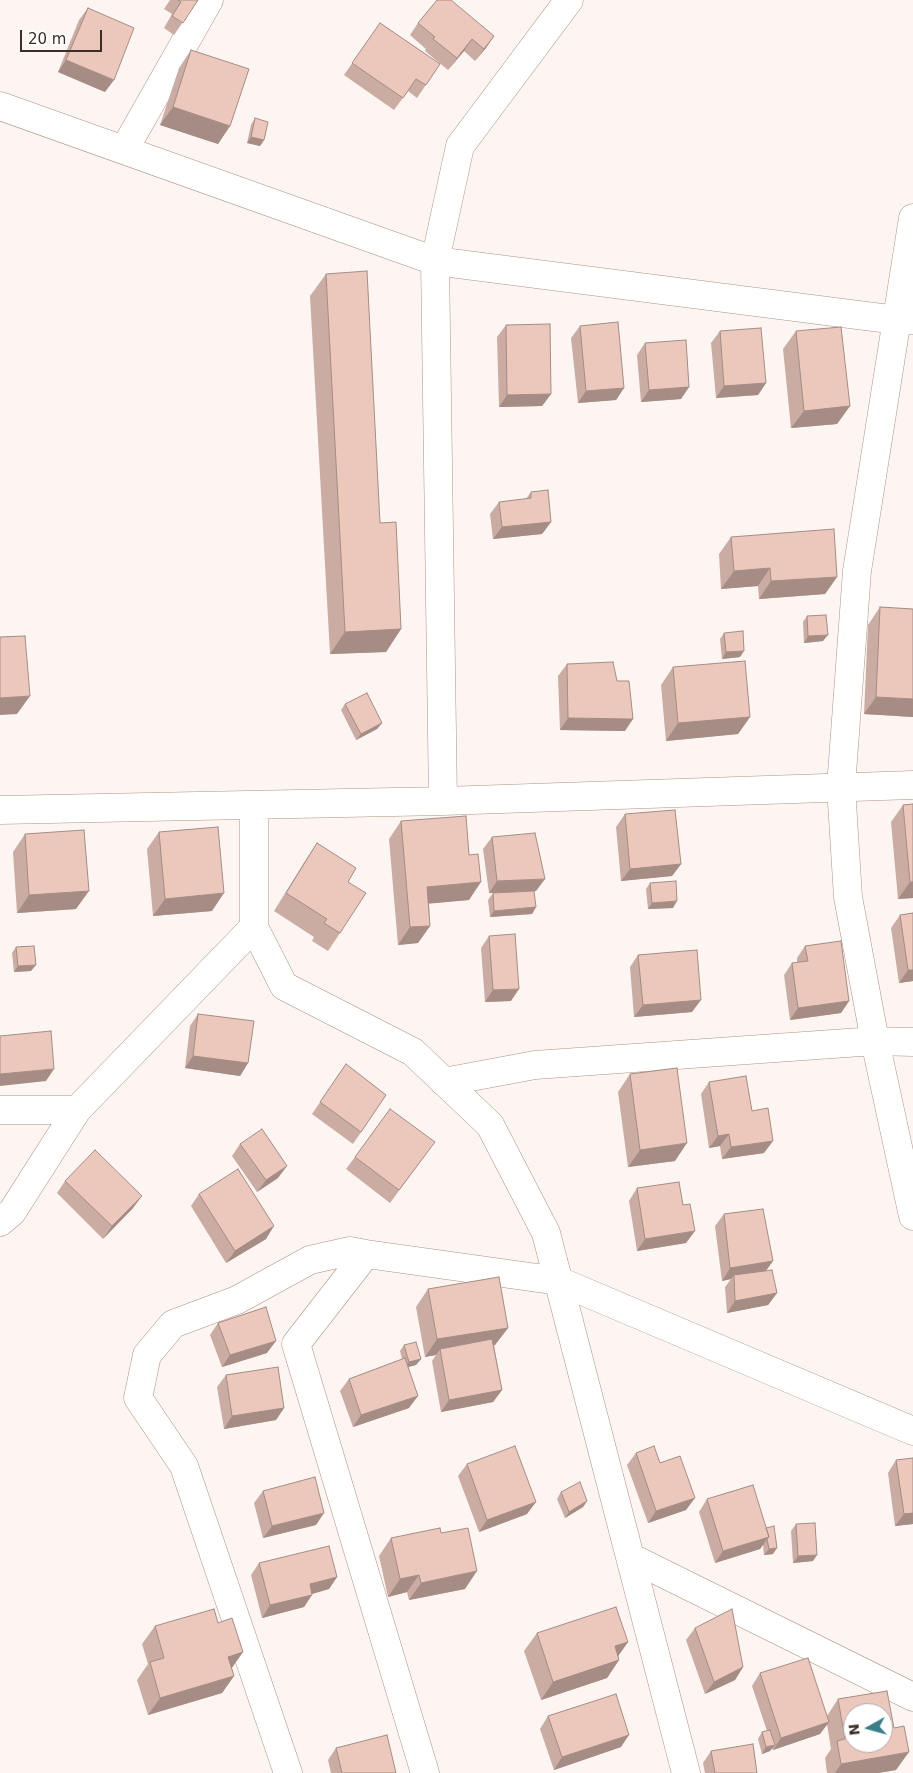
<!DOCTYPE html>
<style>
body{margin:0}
#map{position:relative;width:913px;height:1773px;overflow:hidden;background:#fcf5f2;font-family:"DejaVu Sans",sans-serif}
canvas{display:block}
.north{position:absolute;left:843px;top:1703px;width:50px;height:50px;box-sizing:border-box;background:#fff;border:1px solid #b0aba8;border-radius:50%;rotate:263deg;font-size:14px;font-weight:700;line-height:20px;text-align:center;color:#3a2e26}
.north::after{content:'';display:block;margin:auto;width:18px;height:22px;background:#387e89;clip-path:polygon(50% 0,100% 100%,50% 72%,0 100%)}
.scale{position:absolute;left:20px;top:30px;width:82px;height:22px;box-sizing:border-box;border:2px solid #3a2e26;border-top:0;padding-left:6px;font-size:15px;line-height:18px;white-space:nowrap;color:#3a2e26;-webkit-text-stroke:4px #fff;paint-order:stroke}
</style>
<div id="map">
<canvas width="913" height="1773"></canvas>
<div class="north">N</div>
<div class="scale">20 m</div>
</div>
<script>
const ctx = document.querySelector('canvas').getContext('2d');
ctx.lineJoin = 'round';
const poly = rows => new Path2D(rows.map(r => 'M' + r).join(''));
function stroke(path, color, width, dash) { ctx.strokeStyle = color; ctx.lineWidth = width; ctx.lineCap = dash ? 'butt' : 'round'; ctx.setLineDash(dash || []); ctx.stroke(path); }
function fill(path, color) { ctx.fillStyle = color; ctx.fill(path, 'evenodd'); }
const minor = poly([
 [0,106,435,261,897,320,913,320],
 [124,150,209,0],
 [913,218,857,571,841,787,848,897,875,1041,913,1216],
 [443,801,435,261,460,146,569,0],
 [254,805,254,927,284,986,413,1052,490,1125,546,1233,686,1773],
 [0,810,443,801,913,785],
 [444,1082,535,1065,875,1041,913,1042],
 [0,1110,77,1110,254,927],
 [0,1222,12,1212,77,1110],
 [630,1557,913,1697],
 [288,1773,184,1466,138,1398,147,1355,173,1324,237,1300,310,1260,350,1251,366,1254],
 [425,1773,296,1344,366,1254,559,1281,913,1431]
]);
stroke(minor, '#b09381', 29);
stroke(minor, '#fff', 28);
fill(poly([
 [170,0,198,0,174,35,164,28,172,14,164,9],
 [88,8,105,92,58,72,79,20],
 [380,23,440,64,417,98,408,91,394,110,344,75],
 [418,23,494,36,486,48,475,61,464,51,448,70,425,51,426,49,410,35],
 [191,50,230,126,218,144,160,125,179,68],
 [255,118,264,140,260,146,247,143,251,125],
 [326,274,380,523,401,629,386,652,330,654,310,296],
 [506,325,551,394,542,406,499,407,497,337],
 [580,326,624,388,616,400,578,403,571,338],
 [720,331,766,383,758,395,716,398,711,343],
 [796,331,850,406,837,424,791,428,783,349],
 [645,343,689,387,681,399,641,402,637,355],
 [531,492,551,522,542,534,493,539,490,514,499,502,526,499],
 [731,537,837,577,825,594,759,599,758,586,721,589,719,554],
 [880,607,913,609,913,717,864,714,868,625],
 [807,616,823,641,804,643,803,622],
 [724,633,740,657,722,659,720,639],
 [567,664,617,681,625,731,560,730,558,676],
 [673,667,750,717,738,734,666,741,661,685],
 [345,704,382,723,377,729,356,740,341,710],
 [903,805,913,898,898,899,891,822],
 [625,814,681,864,672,876,621,881,616,827],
 [401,821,469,900,429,903,430,926,418,943,398,945,389,839],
 [159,832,212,911,153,916,147,849],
 [25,834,76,909,17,913,13,852],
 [492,837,536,891,489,893,483,849],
 [317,843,348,882,340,933,328,951,312,941,314,937,274,911,305,861],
 [650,883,673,908,648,909,646,889],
 [493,893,536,907,532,914,490,917,488,900],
 [913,913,913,981,899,983,891,928,900,915],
 [489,936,511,1001,485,1002,481,948],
 [805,946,849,1001,841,1013,790,1020,784,975,792,963,797,963,797,958],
 [16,947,31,971,14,972,12,953],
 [638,955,692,1012,634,1017,630,967],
 [198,1014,248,1063,240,1076,185,1068,190,1026],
 [346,1064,386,1095,353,1144,312,1114],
 [630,1074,675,1161,628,1167,618,1092],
 [709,1082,752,1111,764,1153,722,1159,720,1146,709,1148,701,1094],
 [240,1144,278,1178,257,1192,232,1156],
 [426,1154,390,1203,346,1169,355,1157],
 [65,1181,133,1208,103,1239,57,1193],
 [637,1188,686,1243,637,1251,629,1201],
 [199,1194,266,1239,226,1263,191,1206],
 [724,1214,773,1261,766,1271,777,1293,768,1305,727,1313,725,1287,731,1279,722,1281,715,1226],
 [428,1289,508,1328,495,1345,494,1345,502,1390,493,1402,441,1412,432,1361,436,1355,425,1357,416,1307],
 [218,1323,267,1353,222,1367,210,1335],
 [404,1345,421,1359,416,1365,408,1367,409,1408,353,1427,340,1391,349,1379,402,1359,400,1351],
 [226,1375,284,1408,276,1420,224,1429,217,1387],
 [636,1453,660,1463,686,1510,648,1523,627,1465],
 [913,1458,913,1524,895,1526,888,1473,896,1460],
 [467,1464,527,1514,479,1532,458,1476],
 [753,1485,773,1554,764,1555,763,1545,760,1549,715,1563,699,1512,707,1499],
 [263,1491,316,1525,263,1538,254,1503],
 [561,1492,587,1501,583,1507,565,1518,557,1499],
 [796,1524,813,1561,793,1563,791,1531],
 [441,1533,465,1589,409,1600,407,1592,388,1597,379,1556,391,1538],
 [259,1563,337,1577,329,1589,312,1594,304,1607,262,1618,251,1575],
 [218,1623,243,1652,232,1668,234,1676,222,1693,148,1715,137,1680,148,1664,142,1644,155,1626],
 [695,1628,743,1667,735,1680,705,1694,686,1640],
 [537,1633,628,1642,618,1656,619,1660,607,1678,541,1700,524,1651],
 [760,1673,827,1716,838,1699,896,1770,878,1773,827,1773,825,1758,831,1749,827,1724,820,1734,773,1750,772,1748,770,1751,762,1754,758,1739,762,1732,767,1731,752,1686],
 [548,1716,621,1747,554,1770,540,1729],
 [336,1748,396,1773,331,1773,328,1760],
 [711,1751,757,1773,705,1773,703,1763]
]), '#cbaca2');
fill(poly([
 [494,36,486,48,475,61,484,49],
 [472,39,464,51,448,70,457,58],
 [66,60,114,80,105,92,58,72],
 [173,107,230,126,218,144,160,125],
 [251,137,264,140,260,146,247,143],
 [766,383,758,395,716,398,724,386],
 [689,387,681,399,641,402,649,390],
 [624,388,616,400,578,403,586,391],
 [551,394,542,406,499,407,507,395],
 [850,406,837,424,791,428,804,411],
 [551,522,542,534,493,539,502,527],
 [770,568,758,586,721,589,734,571],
 [837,577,825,594,759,599,771,581],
 [401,629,386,652,330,654,345,632],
 [828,635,823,641,804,643,808,636],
 [744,651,740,657,722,659,726,652],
 [30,696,17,714,0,715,0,698],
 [876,697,913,699,913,717,864,714],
 [750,717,738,734,666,741,678,723],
 [568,718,633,719,625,731,560,730],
 [382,723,377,729,356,740,361,734],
 [681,864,672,876,621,881,630,869],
 [545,879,536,891,489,893,497,881],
 [481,882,469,900,415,905,427,887],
 [910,882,913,882,913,898,898,899],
 [89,891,76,909,17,913,29,895],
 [224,893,212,911,153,916,165,899],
 [677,901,673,908,648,909,652,903],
 [536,907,532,914,490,917,494,911],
 [430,926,418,943,398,945,410,927],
 [36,965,31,971,14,972,18,966],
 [908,970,913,970,913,981,899,983],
 [519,989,511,1001,485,1002,493,990],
 [701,1000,692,1012,634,1017,643,1005],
 [849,1001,841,1013,790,1020,798,1008],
 [193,1056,248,1063,240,1076,185,1068],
 [54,1069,46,1081,0,1086,0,1074],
 [729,1134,720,1146,709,1148,718,1136],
 [773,1141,764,1153,722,1159,731,1147],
 [687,1143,675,1161,628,1167,640,1150],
 [287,1166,278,1178,257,1192,266,1180],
 [142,1196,133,1208,103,1239,112,1226],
 [274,1226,266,1239,226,1263,235,1251],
 [695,1231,686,1243,637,1251,645,1239],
 [773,1261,764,1273,734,1275,731,1279,722,1281,730,1268],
 [777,1293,768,1305,727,1313,735,1301],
 [508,1328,495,1345,441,1354,440,1349,436,1355,425,1357,437,1339],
 [276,1341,267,1353,222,1367,230,1355],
 [421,1359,416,1365,404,1368,409,1362],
 [502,1390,493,1402,441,1412,449,1400],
 [418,1396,409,1408,353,1427,361,1415],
 [284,1408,276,1420,224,1429,232,1416],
 [695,1498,686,1510,648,1523,656,1511],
 [587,1501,583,1507,565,1518,569,1512],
 [536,1502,527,1514,479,1532,487,1520],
 [324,1513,316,1525,263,1538,272,1526],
 [913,1513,913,1524,895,1526,904,1514],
 [769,1537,760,1549,715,1563,723,1551],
 [777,1548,773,1554,764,1555,769,1549],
 [817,1555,813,1561,793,1563,798,1556],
 [477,1571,465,1589,409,1600,421,1583],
 [419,1575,407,1592,388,1597,400,1579],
 [337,1577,329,1589,301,1597,310,1584],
 [312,1595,304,1607,262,1618,270,1605],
 [628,1642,616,1659,615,1646],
 [243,1652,230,1670,228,1657],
 [619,1660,607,1678,541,1700,553,1682],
 [743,1667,735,1680,705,1694,714,1682],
 [234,1676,222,1693,148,1715,160,1698],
 [829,1722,820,1734,773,1750,781,1738],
 [629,1735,621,1747,554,1770,562,1757],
 [775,1745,770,1751,762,1754,766,1747],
 [909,1752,896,1770,878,1773,835,1773,841,1764]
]), '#a58c84');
const building = poly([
 [178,0,198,0,183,23,172,16,181,2,178,0],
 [437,0,451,0,494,36,484,49,472,39,457,58,433,39,435,37,418,23,437,0],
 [88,8,134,28,114,80,66,60,88,8],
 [380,23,440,64,426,85,416,79,403,98,352,63,380,23],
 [191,50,249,69,230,126,173,107,191,50],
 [255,118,268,122,264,140,251,137,255,118],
 [367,271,380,523,396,522,401,629,345,632,326,274,367,271],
 [618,322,624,388,586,391,580,326,618,322],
 [550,324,551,394,507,395,506,325,550,324],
 [841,327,850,406,804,411,796,331,841,327],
 [761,328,766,383,724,386,720,331,761,328],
 [686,340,689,387,649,390,645,343,686,340],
 [548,490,551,522,502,527,499,502,531,498,531,492,548,490],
 [834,529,837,577,771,581,770,568,734,571,731,537,834,529],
 [880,607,913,609,913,699,876,697,880,607],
 [826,615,828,635,808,636,807,616,826,615],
 [743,631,744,651,726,652,724,633,743,631],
 [25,636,30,696,0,698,0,637,25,636],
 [745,661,750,717,678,723,673,667,745,661],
 [613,662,617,681,629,681,633,719,568,718,567,664,613,662],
 [367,693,382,723,361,734,345,704,367,693],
 [913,804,913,882,910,882,903,805,913,804],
 [675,810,681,864,630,869,625,814,675,810],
 [466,816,469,855,478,854,481,882,427,887,430,926,410,927,401,821,466,816],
 [218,827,224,893,165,899,159,832,218,827],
 [84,830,89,891,29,895,25,834,84,830],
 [535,833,545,879,497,881,492,837,535,833],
 [317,843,356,868,348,882,366,893,340,933,324,923,327,919,286,893,317,843],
 [676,881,677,901,652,903,650,883,676,881],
 [534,891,536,907,494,911,493,893,534,891],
 [913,913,913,970,908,970,900,915,913,913],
 [515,934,519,989,493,990,489,936,515,934],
 [841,941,849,1001,798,1008,792,963,808,961,805,946,841,941],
 [34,946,36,965,18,966,16,947,34,946],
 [697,950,701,1000,643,1005,638,955,697,950],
 [198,1014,254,1021,248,1063,193,1056,198,1014],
 [51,1031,54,1069,0,1074,0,1036,51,1031],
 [346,1064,386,1095,361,1132,320,1102,346,1064],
 [677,1068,687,1143,640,1150,630,1074,677,1068],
 [746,1076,752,1111,768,1108,773,1141,731,1147,729,1134,718,1136,709,1082,746,1076],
 [390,1109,435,1142,399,1190,355,1157,390,1109],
 [262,1129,287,1166,266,1180,240,1144,262,1129],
 [95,1150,142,1196,112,1226,65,1181,95,1150],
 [238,1169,274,1226,235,1251,199,1194,238,1169],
 [679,1182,683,1205,690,1204,695,1231,645,1239,637,1188,679,1182],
 [763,1209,773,1261,730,1268,724,1214,763,1209],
 [772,1270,777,1293,735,1301,734,1275,772,1270],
 [499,1277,508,1328,437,1339,428,1289,499,1277],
 [266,1307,276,1341,230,1355,218,1323,266,1307],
 [492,1339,502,1390,449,1400,440,1349,492,1339],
 [416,1342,421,1359,409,1362,404,1345,416,1342],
 [405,1358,418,1396,361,1415,349,1379,405,1358],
 [278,1367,284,1408,232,1416,226,1375,278,1367],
 [515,1446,536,1502,487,1520,467,1464,515,1446],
 [654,1446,660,1463,680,1456,695,1498,656,1511,636,1453,654,1446],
 [913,1458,913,1513,904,1514,896,1460,913,1458],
 [315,1477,324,1513,272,1526,263,1491,315,1477],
 [580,1482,587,1501,569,1512,561,1492,580,1482],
 [753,1485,769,1537,723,1551,707,1499,753,1485],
 [815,1523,817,1555,798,1556,796,1524,815,1523],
 [774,1526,777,1548,769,1549,767,1539,769,1537,766,1528,774,1526],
 [440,1528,441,1533,468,1528,477,1571,421,1583,419,1575,400,1579,391,1538,440,1528],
 [329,1546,337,1577,310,1584,312,1595,270,1605,259,1563,329,1546],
 [616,1607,628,1642,615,1646,619,1660,553,1682,537,1633,616,1607],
 [214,1609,218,1623,232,1618,243,1652,228,1657,234,1676,160,1698,150,1662,164,1658,155,1626,214,1609],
 [732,1609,743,1667,714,1682,695,1628,732,1609],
 [808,1658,829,1722,781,1738,760,1673,808,1658],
 [887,1691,894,1728,904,1726,909,1752,841,1764,837,1741,845,1739,838,1699,887,1691],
 [853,1713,883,1713,883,1743,853,1743,853,1713],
 [616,1694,629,1735,562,1757,548,1716,616,1694],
 [770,1730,775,1745,766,1747,762,1732,770,1730],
 [387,1735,396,1773,342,1773,336,1748,387,1735],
 [753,1744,757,1773,715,1773,711,1751,753,1744]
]);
fill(building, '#ecc8bc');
stroke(building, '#a58c84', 1);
</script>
